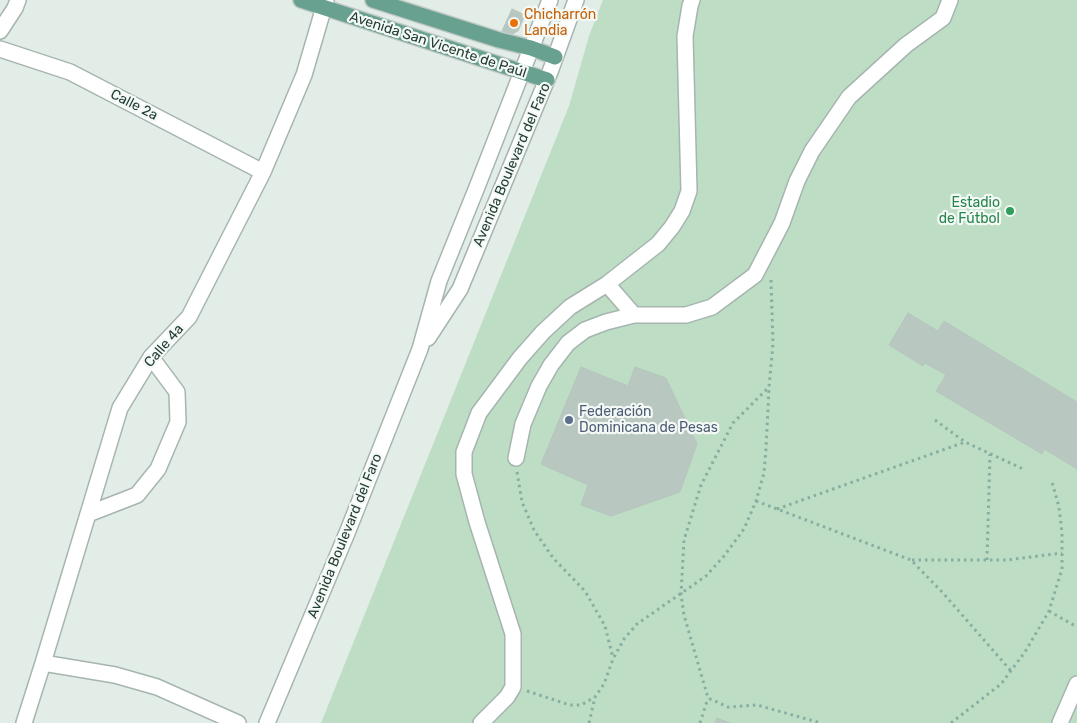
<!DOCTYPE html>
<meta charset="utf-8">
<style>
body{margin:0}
canvas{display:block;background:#e3ede8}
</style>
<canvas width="1077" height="723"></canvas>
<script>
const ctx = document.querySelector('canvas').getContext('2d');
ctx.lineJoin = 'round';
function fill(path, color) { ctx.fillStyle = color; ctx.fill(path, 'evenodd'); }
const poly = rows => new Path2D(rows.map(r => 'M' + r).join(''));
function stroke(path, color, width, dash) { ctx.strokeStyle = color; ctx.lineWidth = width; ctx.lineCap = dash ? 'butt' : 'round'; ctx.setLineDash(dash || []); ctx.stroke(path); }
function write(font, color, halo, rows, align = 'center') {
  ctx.font = font + ' Rubik,sans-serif'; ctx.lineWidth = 4.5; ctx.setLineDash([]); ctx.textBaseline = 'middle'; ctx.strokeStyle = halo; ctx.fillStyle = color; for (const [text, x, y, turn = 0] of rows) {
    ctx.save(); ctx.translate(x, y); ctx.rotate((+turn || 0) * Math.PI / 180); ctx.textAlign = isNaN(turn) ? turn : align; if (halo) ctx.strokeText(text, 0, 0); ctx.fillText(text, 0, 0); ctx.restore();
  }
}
fill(poly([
 [603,0,1077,0,1077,723,321,723,569,106,589,36]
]), '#bdddc4');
const building = poly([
 [512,9,525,15,518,31,512,34,502,31,512,9],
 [908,313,938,331,944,321,1077,402,1077,469,1044,449,1042,454,936,391,946,375,925,363,923,366,889,345,908,313],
 [581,367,628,386,635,367,666,378,697,444,680,492,611,516,581,505,588,485,541,464,581,367],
 [717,718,730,723,715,723,717,718]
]);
fill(building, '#b9c7c1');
stroke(building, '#b6c6bf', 1);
const minor = poly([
 [0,31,15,8,18,0],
 [0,49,70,72,263,172],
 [607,284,634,315,686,315,712,307,755,275,782,223,797,181,812,151,849,97,906,45,943,18,950,0],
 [428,338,460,289,550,72,576,0],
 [516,458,523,424,539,386,551,365,568,343,585,330,606,322,634,315],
 [88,514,137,495,158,469,178,422,177,392,151,357],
 [43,663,115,675,157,687,238,723],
 [24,723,43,663,120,408,151,357,189,317,263,172,304,75,326,0],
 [267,723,347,533,420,349,439,281,477,187,550,0],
 [481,723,507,697,513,687,513,634,477,522,464,474,464,452,479,413,520,358,543,332,570,307,607,284,658,244,672,227,682,211,689,191,685,36,690,6,692,0],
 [1060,723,1077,684]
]);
const major = poly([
 [301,0,547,80],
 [373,0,499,40,531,48,555,57]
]);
stroke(minor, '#a6b5af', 18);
stroke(major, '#c1c9c6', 18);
stroke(poly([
 [771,280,773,344,769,387,733,423,701,485,684,540,681,594,684,615,708,698,728,707,757,705,821,723],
 [935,420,965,442,1023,469],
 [517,472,522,502,534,530,553,558,585,591,605,626,613,658],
 [756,501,911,560,943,593,1011,671],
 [777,509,965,442],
 [912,560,1007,560,1062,553],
 [987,560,990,454],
 [1049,611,1077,627],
 [527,691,570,705,581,705,595,697,604,684,613,659,624,639,637,624,706,576,724,556,744,529,756,501,764,473,766,449,769,388],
 [589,723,595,697],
 [700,723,708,698],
 [951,723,1001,684,1025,652,1049,611,1062,569,1062,533,1059,507,1052,482]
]), '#85afa0', 3, [2.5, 4]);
stroke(minor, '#fff', 15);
stroke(major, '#69a190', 15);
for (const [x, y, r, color] of [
 [514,23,5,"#e8710a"],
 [1010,211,5,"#2e9e5b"],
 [569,420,5,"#5c6f8a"]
]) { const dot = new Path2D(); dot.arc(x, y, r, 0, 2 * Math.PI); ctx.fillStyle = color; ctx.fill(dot); stroke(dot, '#f4f9f6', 2); }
write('14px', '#c56008', '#f4f9f6', [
 ["Chicharrón",524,15],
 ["Landia",524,31]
], 'left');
write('14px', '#233e35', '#f4f9f6', [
 ["Avenida San Vicente de Paúl",438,45,18],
 ["Calle 2a",134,105,27],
 ["Avenida Boulevard del Faro",512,165,-67],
 ["Calle 4a",164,346,-49],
 ["Avenida Boulevard del Faro",345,536,-68]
]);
write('14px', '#27864d', '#f4f9f6', [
 ["Estadio",1000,203],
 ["de Fútbol",1000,219]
], 'right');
write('14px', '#4e5e75', '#f4f9f6', [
 ["Federación",579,412],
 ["Dominicana de Pesas",579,428]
], 'left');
</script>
